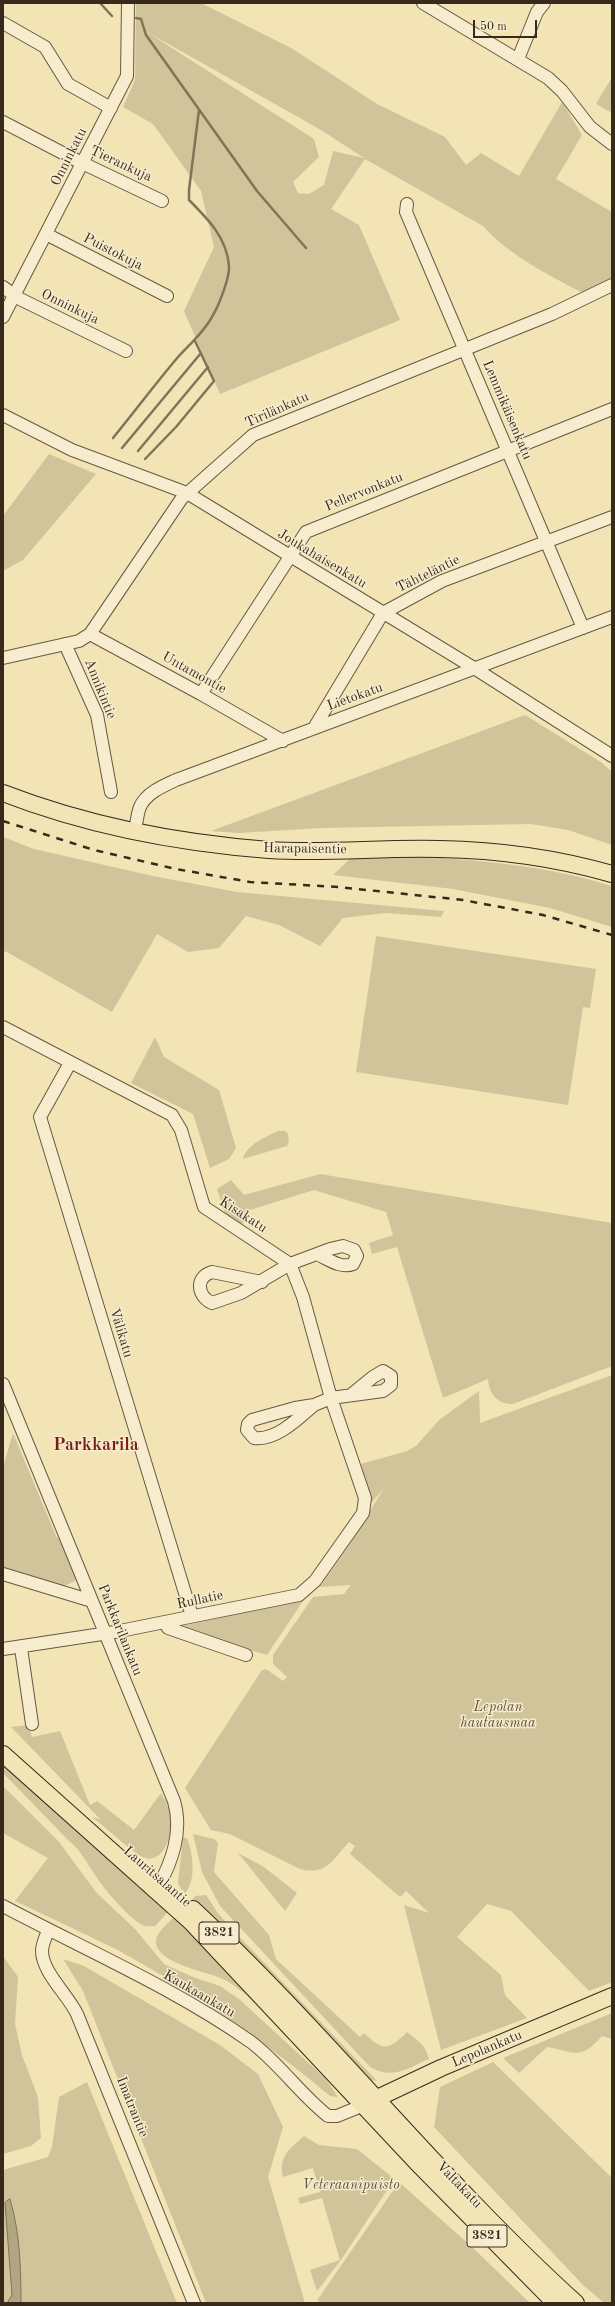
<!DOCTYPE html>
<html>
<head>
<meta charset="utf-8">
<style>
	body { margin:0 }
	#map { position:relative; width:615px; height:2306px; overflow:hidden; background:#f2e4b4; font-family:"Old Standard TT",serif }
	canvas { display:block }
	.frame { position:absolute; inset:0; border:4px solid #372a1d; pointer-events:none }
	.scale { position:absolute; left:473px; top:20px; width:64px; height:18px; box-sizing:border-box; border:2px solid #372a1d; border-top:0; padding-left:5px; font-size:12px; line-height:14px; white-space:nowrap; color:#372a1d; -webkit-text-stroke:3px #f7edce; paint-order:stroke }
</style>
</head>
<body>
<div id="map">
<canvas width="615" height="2306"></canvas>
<div class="frame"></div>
<div class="scale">50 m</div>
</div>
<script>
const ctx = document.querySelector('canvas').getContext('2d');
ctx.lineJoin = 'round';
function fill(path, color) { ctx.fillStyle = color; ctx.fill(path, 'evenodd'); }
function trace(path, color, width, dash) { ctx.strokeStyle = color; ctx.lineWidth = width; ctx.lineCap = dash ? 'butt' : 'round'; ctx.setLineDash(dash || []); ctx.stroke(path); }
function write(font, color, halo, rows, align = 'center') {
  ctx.font = font + ' "Old Standard TT",serif'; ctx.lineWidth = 3; ctx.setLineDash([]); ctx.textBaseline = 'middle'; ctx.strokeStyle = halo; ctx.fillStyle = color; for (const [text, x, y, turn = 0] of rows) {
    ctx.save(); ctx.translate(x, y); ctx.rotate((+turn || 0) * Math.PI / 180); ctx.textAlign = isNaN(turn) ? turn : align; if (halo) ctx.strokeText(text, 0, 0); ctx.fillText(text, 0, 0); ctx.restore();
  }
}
const green = new Path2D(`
	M 136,3 L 201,3 L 293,49 L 377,104 L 445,137 L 466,165 L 481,153 L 519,176 L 562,102 L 582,135 L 556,179 L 612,212 L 612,278 L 583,293 C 548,275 509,255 483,226 L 365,159 L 331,209 L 359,225 L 400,320 L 220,394 L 184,311 L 214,247 L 201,191 L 153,124 L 123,107 L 135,80 ZM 147,32 L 321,130 L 364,158 L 333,151 L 324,185 L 309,194 L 298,193 L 293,182 L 319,157 L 314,139 Z
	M 612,77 L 612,113 L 596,104 Z
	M 49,454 L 96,474 L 23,560 L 3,571 L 3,516 Z
	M 525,715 L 601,762 L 612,772 L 612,845 L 568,830 L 531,824 L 321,828 L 239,833 L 211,831 Z
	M 3,837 L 34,849 L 153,876 L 237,892 L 444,911 L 441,917 L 385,913 L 343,918 L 320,946 L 279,925 L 246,916 L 219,948 L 188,952 L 157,934 L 112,1012 L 5,951 L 3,955 Z
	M 356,853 C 442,858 529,860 612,886 L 612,927 L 550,908 L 453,889 L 333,875 Z
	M 376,936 L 596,969 L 590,1008 L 583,1007 L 568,1105 L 356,1072 Z
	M 155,1037 L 164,1057 L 219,1090 L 236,1148 L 229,1159 L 210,1168 L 193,1114 L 131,1083 Z
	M 278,1131 L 285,1131 L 288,1134 L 289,1142 L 287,1146 L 243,1159 C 247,1144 266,1137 278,1131 Z
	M 320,1174 L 612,1223 L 612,1366 L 513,1404 C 497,1404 489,1394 488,1379 L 443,1398 L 397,1247 L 372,1254 L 369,1243 L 393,1235 L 386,1212 L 314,1190 L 250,1210 L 242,1225 L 226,1216 L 217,1189 L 231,1180 L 244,1195 Z
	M 612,1375 L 612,1982 L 589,1991 L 511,1911 L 487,1904 L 457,1937 L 501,1975 L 505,1995 L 527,2018 L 441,2050 L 404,1905 L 429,1913 L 406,1891 L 400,1897 L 350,1854 L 355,1846 L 349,1842 C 333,1859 327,1876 300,1869 L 230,1834 L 211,1830 L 185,1788 L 262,1670 L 266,1669 L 283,1681 L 287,1677 L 273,1664 L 273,1655 L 313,1597 L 344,1594 L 351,1585 L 320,1587 L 348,1547 L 384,1488 L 372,1502 L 361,1464 L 407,1451 L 416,1446 L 439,1420 L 479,1391 L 480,1423 Z
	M 13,1433 L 56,1536 L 62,1542 L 77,1580 L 64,1586 L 3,1567 L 3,1467 Z
	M 305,1598 L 267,1655 L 174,1628 L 294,1601 Z
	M 29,1725 L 32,1737 L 60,1731 L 90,1805 L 97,1801 L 134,1830 L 161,1793 C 164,1799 169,1805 171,1812 C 175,1826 166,1864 145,1858 C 136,1856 102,1824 92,1817 L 100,1819 L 11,1727 Z
	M 3,1761 L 170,1910 L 155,1926 C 152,1926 148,1927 145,1926 C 133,1923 104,1889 97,1878 C 88,1865 81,1850 69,1841 L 3,1773 Z
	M 3,1786 L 59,1842 L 96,1892 L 136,1930 L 164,1964 L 193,1977 L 220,1986 L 239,1999 L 325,2078 L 338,2097 L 330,2096 C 277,2051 226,2016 166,1981 L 172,1981 L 116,1949 L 15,1901 L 48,1858 L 3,1833 Z
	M 193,1834 L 214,1839 L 218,1843 L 214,1872 L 269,1935 L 276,1959 L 360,2037 L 364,2033 C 383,2051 388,2051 407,2032 C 417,2041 425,2043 429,2059 C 408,2068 393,2080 370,2067 L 220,1906 L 202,1872 Z
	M 183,1838 L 187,1838 C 193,1854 197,1882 184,1894 L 178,1883 Z
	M 238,1853 L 264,1867 L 297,1893 L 285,1911 Z
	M 206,1895 L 217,1912 L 230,1927 L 377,2081 L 371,2080 L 359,2071 L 225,1931 L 191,1901 L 195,1896 Z
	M 176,1915 L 310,2056 C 286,2033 255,1998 227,1981 C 209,1971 162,1966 156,1944 C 154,1933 170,1922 176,1915 Z
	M 3,1956 L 18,1977 L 15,2024 L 22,2055 L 38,2097 L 41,2138 L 31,2146 L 3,2154 Z
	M 63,1959 L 84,1966 L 220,2045 L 258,2074 L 283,2127 L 268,2177 L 305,2303 L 206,2303 L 83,1991 Z
	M 612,2013 L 612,2039 L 602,2036 C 580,2060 578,2053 547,2047 L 519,2073 L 503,2058 Z
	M 493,2062 L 612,2178 L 612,2303 L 604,2303 L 583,2285 L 434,2127 L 440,2087 Z
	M 87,2082 L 177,2303 L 3,2303 L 3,2170 L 48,2157 L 52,2147 L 59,2097 Z
	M 304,2136 L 319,2145 L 357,2149 L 392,2177 L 391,2184 L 341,2260 L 317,2291 L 310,2270 L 340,2260 L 322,2198 L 300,2204 L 298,2198 L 320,2192 L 313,2168 L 283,2177 C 278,2156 290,2149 304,2136 Z
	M 399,2182 L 471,2246 L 530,2303 L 319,2303 L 318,2299 Z`);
const water = new Path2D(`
	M 10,2199 C 20,2232 21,2269 21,2303 L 7,2303 L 12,2295 L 5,2203 Z`);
const stream = new Path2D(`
	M 100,3 L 112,16
	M 136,18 L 141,19 L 146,35 L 257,191 L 306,248
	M 113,438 C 135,411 156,383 178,357 C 190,344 205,331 213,315 C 219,305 230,277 229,266 C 227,238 208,219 189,200 L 189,190 L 199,110
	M 122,448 L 201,353
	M 138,451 L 208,367
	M 145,459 L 176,427 L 214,381 L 195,341`);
const minor = new Path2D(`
	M 423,3 L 548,78 L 562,91 L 590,127 L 612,144
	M 3,23 L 45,47 L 68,84 L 111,108
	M 518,59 L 537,12 L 544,3
	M 3,122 L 76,160 L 162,201
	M 407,204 L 406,212 L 583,628
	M 46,234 L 167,296
	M 3,287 L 18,298 L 126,351
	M 3,317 L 127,76 L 128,3
	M 3,415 L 72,450 L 187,493 L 474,668 L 612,756
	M 90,634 L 201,694 L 283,741
	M 65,644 L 97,715 L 111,792
	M 3,658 L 79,641 L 90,634 L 182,498 L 253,435 L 552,314 L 612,285
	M 201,694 L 306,532 L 612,409
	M 314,728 L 383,613 L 442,581 L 612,517
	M 134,832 C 137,824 137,814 140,807 C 146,793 163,786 176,780 L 612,617
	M 3,1027 L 172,1115 L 181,1130 L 204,1207 L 290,1264 L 303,1297 L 331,1398 L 365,1498 L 363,1513 L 315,1581 L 299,1595 L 115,1632 L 3,1649
	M 70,1063 L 40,1117 L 192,1616
	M 262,1282 L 212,1272 C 195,1277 197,1296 212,1303 L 241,1293 L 290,1264 L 330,1249 L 343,1246 L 354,1250 L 357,1256 L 353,1264 C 341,1269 328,1259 317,1254
	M 3,1384 L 174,1801 C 183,1832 172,1862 157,1889
	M 314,1405 C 299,1418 276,1441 254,1438 L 247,1430 L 248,1424 L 252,1420 L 295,1408 L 314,1405 L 331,1398 L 383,1391 L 391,1385 L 391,1376 L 383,1371 L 373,1377 L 351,1395
	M 3,1574 L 92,1601
	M 165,1622 L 168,1628 L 246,1655
	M 21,1648 L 32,1724
	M 3,1906 C 86,1950 174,1988 251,2042 C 280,2064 300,2094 328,2116 L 337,2116 L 364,2105
	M 48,1930 C 46,1937 42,1944 42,1951 C 42,1972 68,1995 77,2014 L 194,2303`);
const major = new Path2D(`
	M 3,793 C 88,826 178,843 269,850 C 326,854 384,847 440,849 C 498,850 556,858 612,874
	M 3,1754 L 191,1922 L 421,2167 L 555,2303
	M 193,1909 C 327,2034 440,2180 576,2303
	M 369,2102 L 441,2068 L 612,1996`);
const rail = new Path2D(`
	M 3,821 L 94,850 L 176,869 L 250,882 L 338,887 L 463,900 L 543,915 L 612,935`);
const shields = [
	[219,1933,40],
	[487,2236,40]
];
const shieldNames = [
	["3821",219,1933],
	["3821",487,2236]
];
const streetNames = [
	["Onninkatu",69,157,-63],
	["Tierankuja",121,164,25],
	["Puistokuja",113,252,27],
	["Onninkuja",70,307,26],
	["Tirilänkatu",277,410,-24],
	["Lemmikäisenkatu",507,410,67],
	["Pellervonkatu",364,492,-22],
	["Joukahaisenkatu",322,559,31],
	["Tähteläntie",428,574,-26],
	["Untamontie",194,673,29],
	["Annikintie",100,689,68],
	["Lietokatu",355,697,-20],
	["Harapaisentie",305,849,1],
	["Kisakatu",243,1215,33],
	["Välikatu",121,1333,73],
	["Rullatie",200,1600,-12],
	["Parkkarilankatu",120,1630,68],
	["Lauritsalantie",157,1877,41],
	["Kaukaankatu",199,1994,30],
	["Lepolankatu",487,2049,-23],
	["Imatrantie",132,2107,68],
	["Valtakatu",459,2185,46]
];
const parkNames = [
	["Lepolan",498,1707],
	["hautausmaa",498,1723],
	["Veteraanipuisto",351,2185]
];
const districtNames = [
	["Parkkarila",96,1445]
];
fill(green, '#d2c49a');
fill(water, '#b2a581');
trace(water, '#817459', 1);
trace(stream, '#817459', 2.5);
trace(minor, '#665843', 14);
trace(major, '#372a1d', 18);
trace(minor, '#f7edce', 12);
trace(major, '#f2e4b4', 16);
trace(rail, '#372a1d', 2.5, [7, 7]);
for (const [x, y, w] of shields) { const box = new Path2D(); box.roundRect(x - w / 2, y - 11, w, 22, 3); ctx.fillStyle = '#f7edce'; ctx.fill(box); trace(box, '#372a1d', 1); }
write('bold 13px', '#372a1d', null, shieldNames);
write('14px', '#372a1d', '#f7edce', streetNames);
write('italic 14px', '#5e503c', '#f7edce', parkNames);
write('bold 18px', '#7a1f14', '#f7edce', districtNames);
</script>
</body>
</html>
